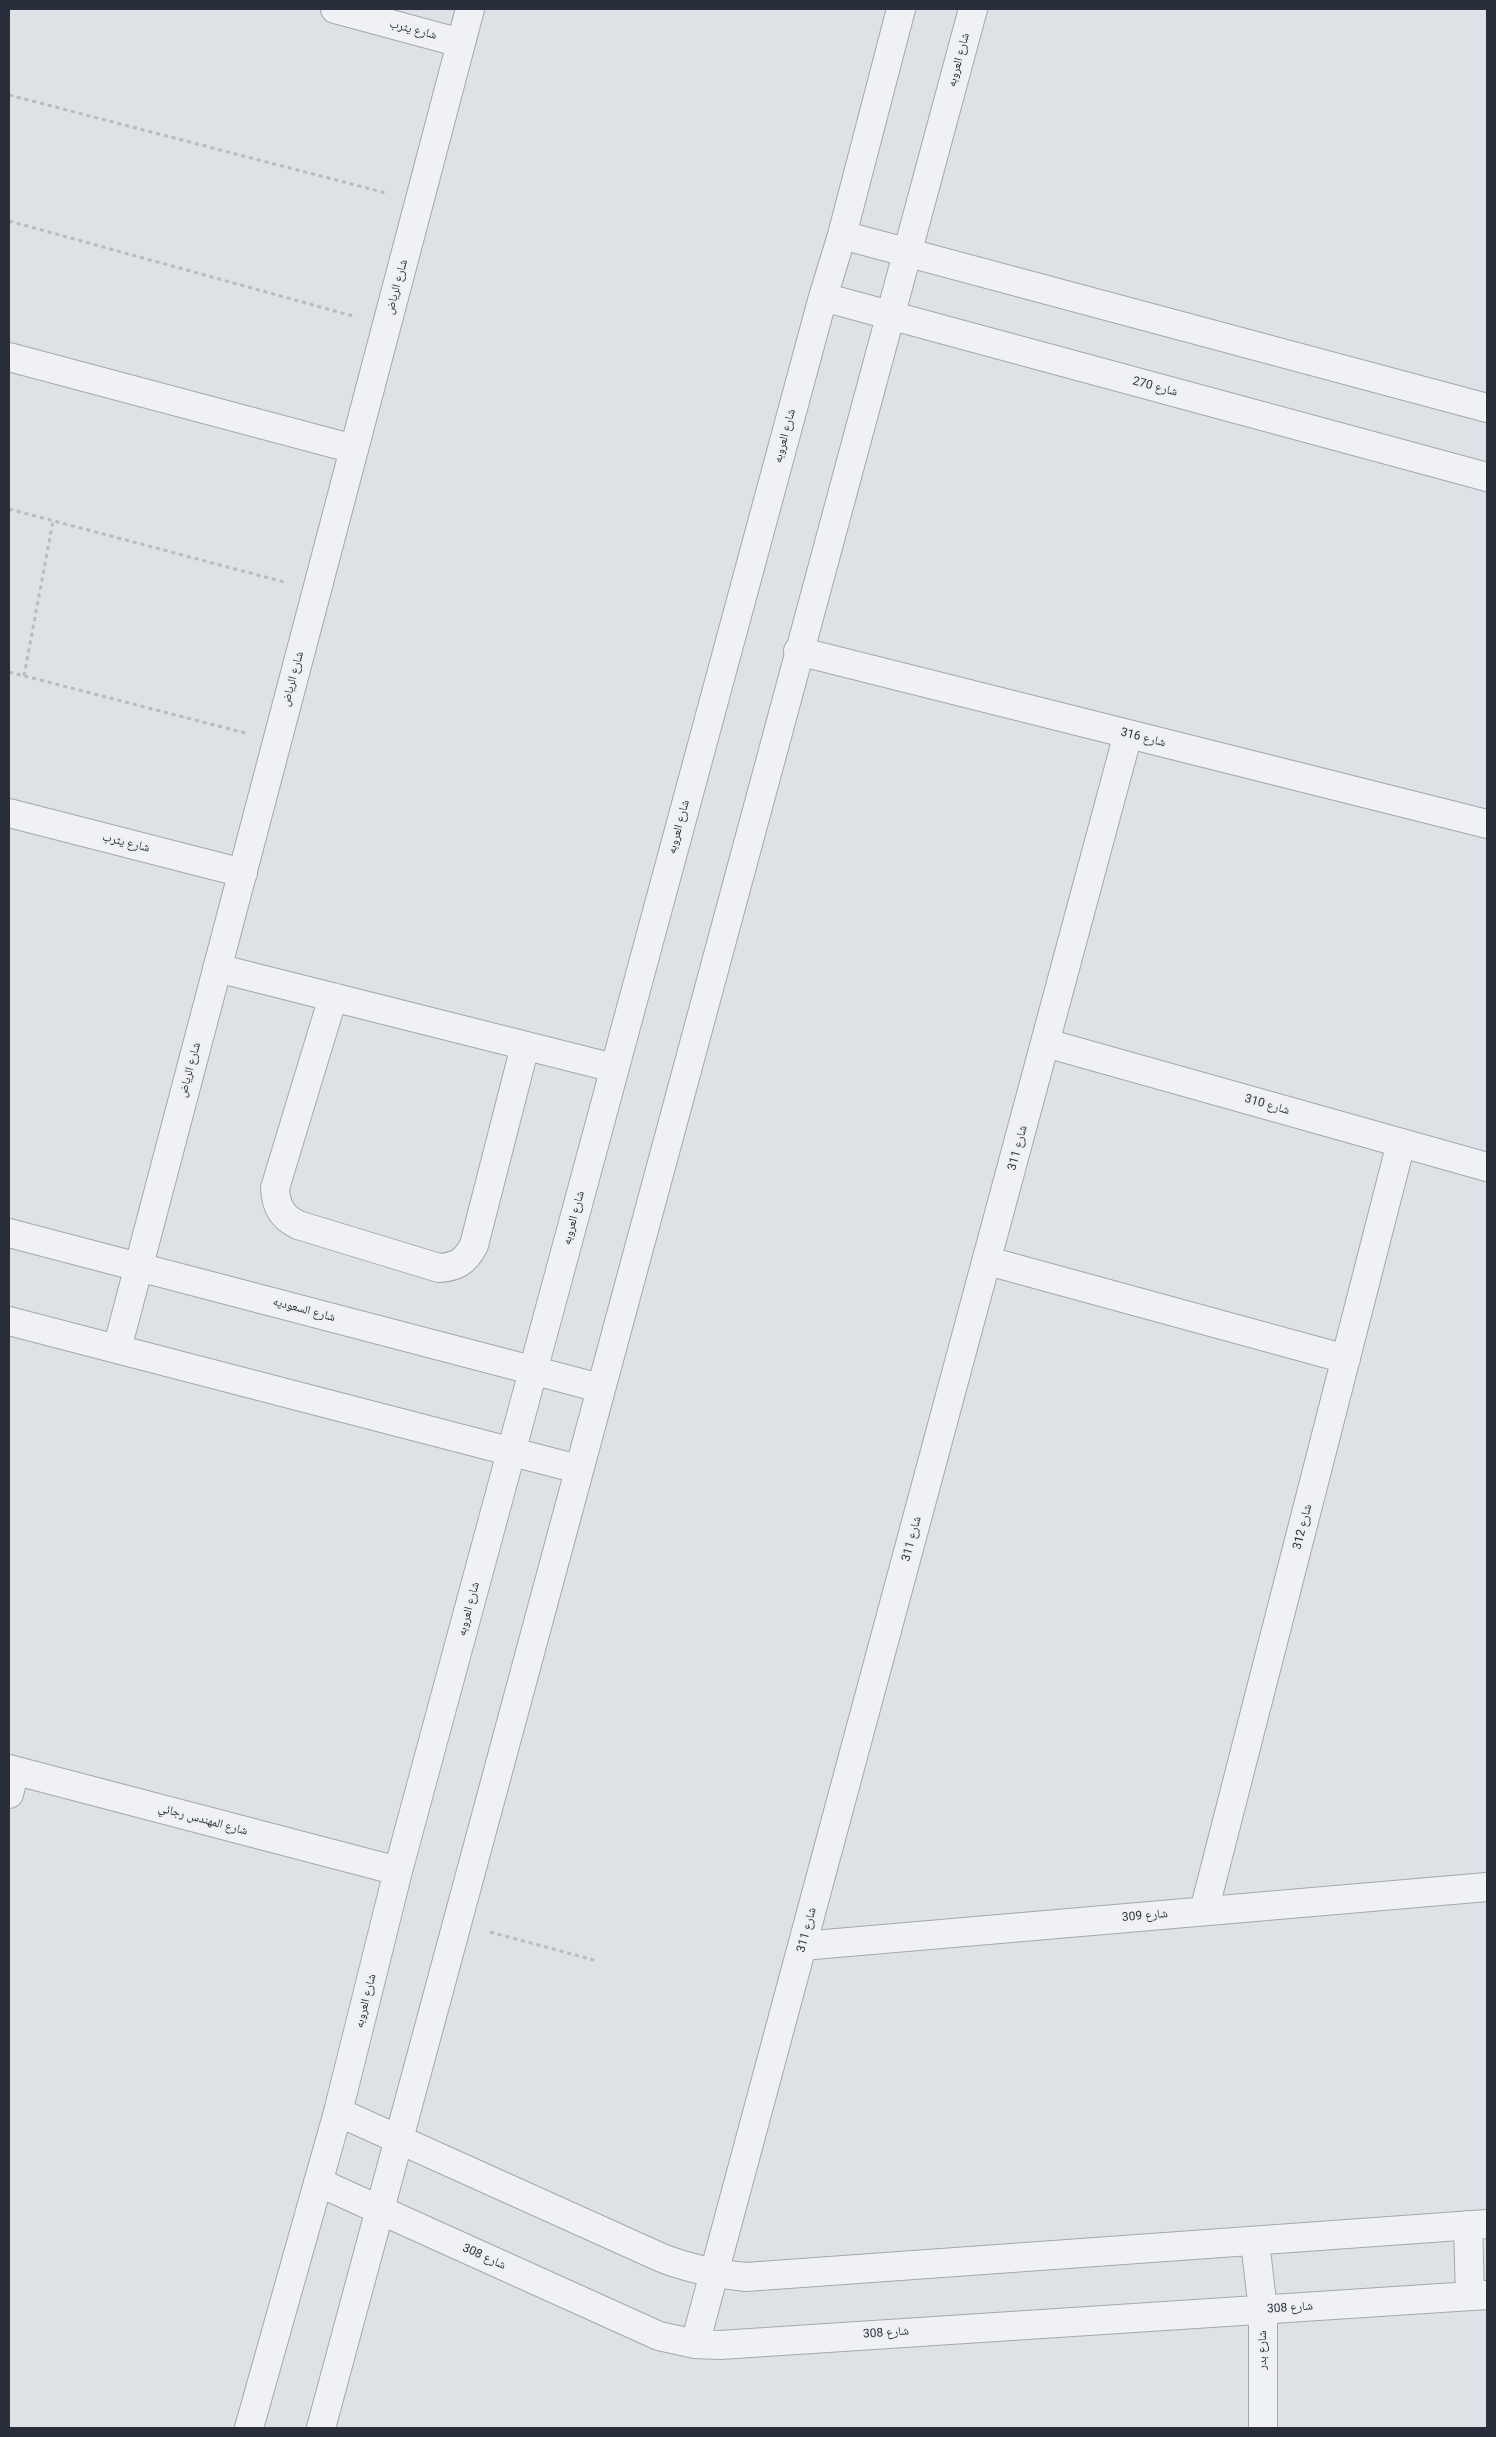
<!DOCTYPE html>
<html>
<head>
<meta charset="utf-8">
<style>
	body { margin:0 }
	#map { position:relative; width:1496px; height:2437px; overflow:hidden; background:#dee1e5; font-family:Roboto,sans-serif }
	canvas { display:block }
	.frame { position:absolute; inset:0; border:10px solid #292f3a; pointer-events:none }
</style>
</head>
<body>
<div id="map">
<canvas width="1496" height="2437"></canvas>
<div class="frame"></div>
</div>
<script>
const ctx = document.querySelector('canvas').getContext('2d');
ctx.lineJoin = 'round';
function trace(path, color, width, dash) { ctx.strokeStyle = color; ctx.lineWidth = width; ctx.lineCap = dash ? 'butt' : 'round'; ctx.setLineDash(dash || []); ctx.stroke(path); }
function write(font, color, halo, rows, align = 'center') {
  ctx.font = font + ' Roboto,"Noto Naskh Arabic",sans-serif'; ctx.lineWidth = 4; ctx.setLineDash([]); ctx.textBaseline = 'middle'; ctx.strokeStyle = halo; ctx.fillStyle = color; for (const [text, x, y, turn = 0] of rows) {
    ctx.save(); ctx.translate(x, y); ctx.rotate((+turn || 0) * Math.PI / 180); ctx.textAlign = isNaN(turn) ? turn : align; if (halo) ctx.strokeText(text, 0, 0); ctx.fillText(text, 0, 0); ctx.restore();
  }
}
const path = new Path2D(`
	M 9,95 L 386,193
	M 9,221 L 353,316
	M 9,509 L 284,582
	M 9,672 L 245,733
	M 24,676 L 53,521
	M 490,1932 L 594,1960`);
const minor = new Path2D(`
	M 335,9 L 461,43
	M 842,235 L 1487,408
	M 823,297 L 1487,477
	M 9,357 L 354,449
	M 798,651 L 1487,824
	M 9,813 L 243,873
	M 217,968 L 614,1068
	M 333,997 L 275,1188 C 276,1207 282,1217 298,1225 L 439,1268 C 457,1267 466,1261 474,1245 L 525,1046
	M 1046,1043 L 1487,1167
	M 9,1233 L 600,1388
	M 988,1261 L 1346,1359
	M 9,1321 L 578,1469
	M 117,1349 L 470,9
	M 9,1769 L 398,1871
	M 9,1794 L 15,1771
	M 1204,1911 L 1401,1143
	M 802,1946 L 1487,1887
	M 338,2112 L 662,2258 C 690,2269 716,2274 746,2277 L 1487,2224
	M 318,2182 L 659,2336 L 695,2344 L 720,2345 L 1487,2295
	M 1468,2225 L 1470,2296
	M 1255,2242 L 1263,2310 L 1263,2428
	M 695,2344 L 1128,734
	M 249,2428 L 338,2112 L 398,1871 L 823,297 L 842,235 L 901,9
	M 321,2428 L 973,9`);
const streetNames = [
	["شارع يثرب",413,30,15],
	["شارع العروبه",959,60,-75],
	["شارع الرياض",397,287,-75],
	["شارع 270",1155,387,15],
	["شارع العروبه",785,436,-75],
	["شارع الرياض",293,679,-75],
	["شارع 316",1143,738,14],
	["شارع العروبه",679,827,-75],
	["شارع يثرب",126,843,14],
	["شارع الرياض",190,1070,-75],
	["شارع 310",1267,1105,16],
	["شارع 311",1018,1148,-75],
	["شارع العروبه",574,1218,-75],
	["شارع السعوديه",304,1310,15],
	["شارع 312",1303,1527,-76],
	["شارع 311",912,1539,-75],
	["شارع العروبه",469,1609,-75],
	["شارع المهندس رجائي",203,1820,15],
	["شارع 309",1145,1916,-5],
	["شارع 311",807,1930,-75],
	["شارع العروبه",366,2001,-76],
	["شارع 308",484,2257,24],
	["شارع 308",1290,2308,-4],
	["شارع 308",886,2333,-4],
	["شارع بدر",1263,2350,-90]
];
trace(minor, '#a4a8ae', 30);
trace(path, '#b8bbc0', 3, [4, 4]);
trace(minor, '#f0f1f4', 28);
write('12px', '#292f3a', '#edeff3', streetNames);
</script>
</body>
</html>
